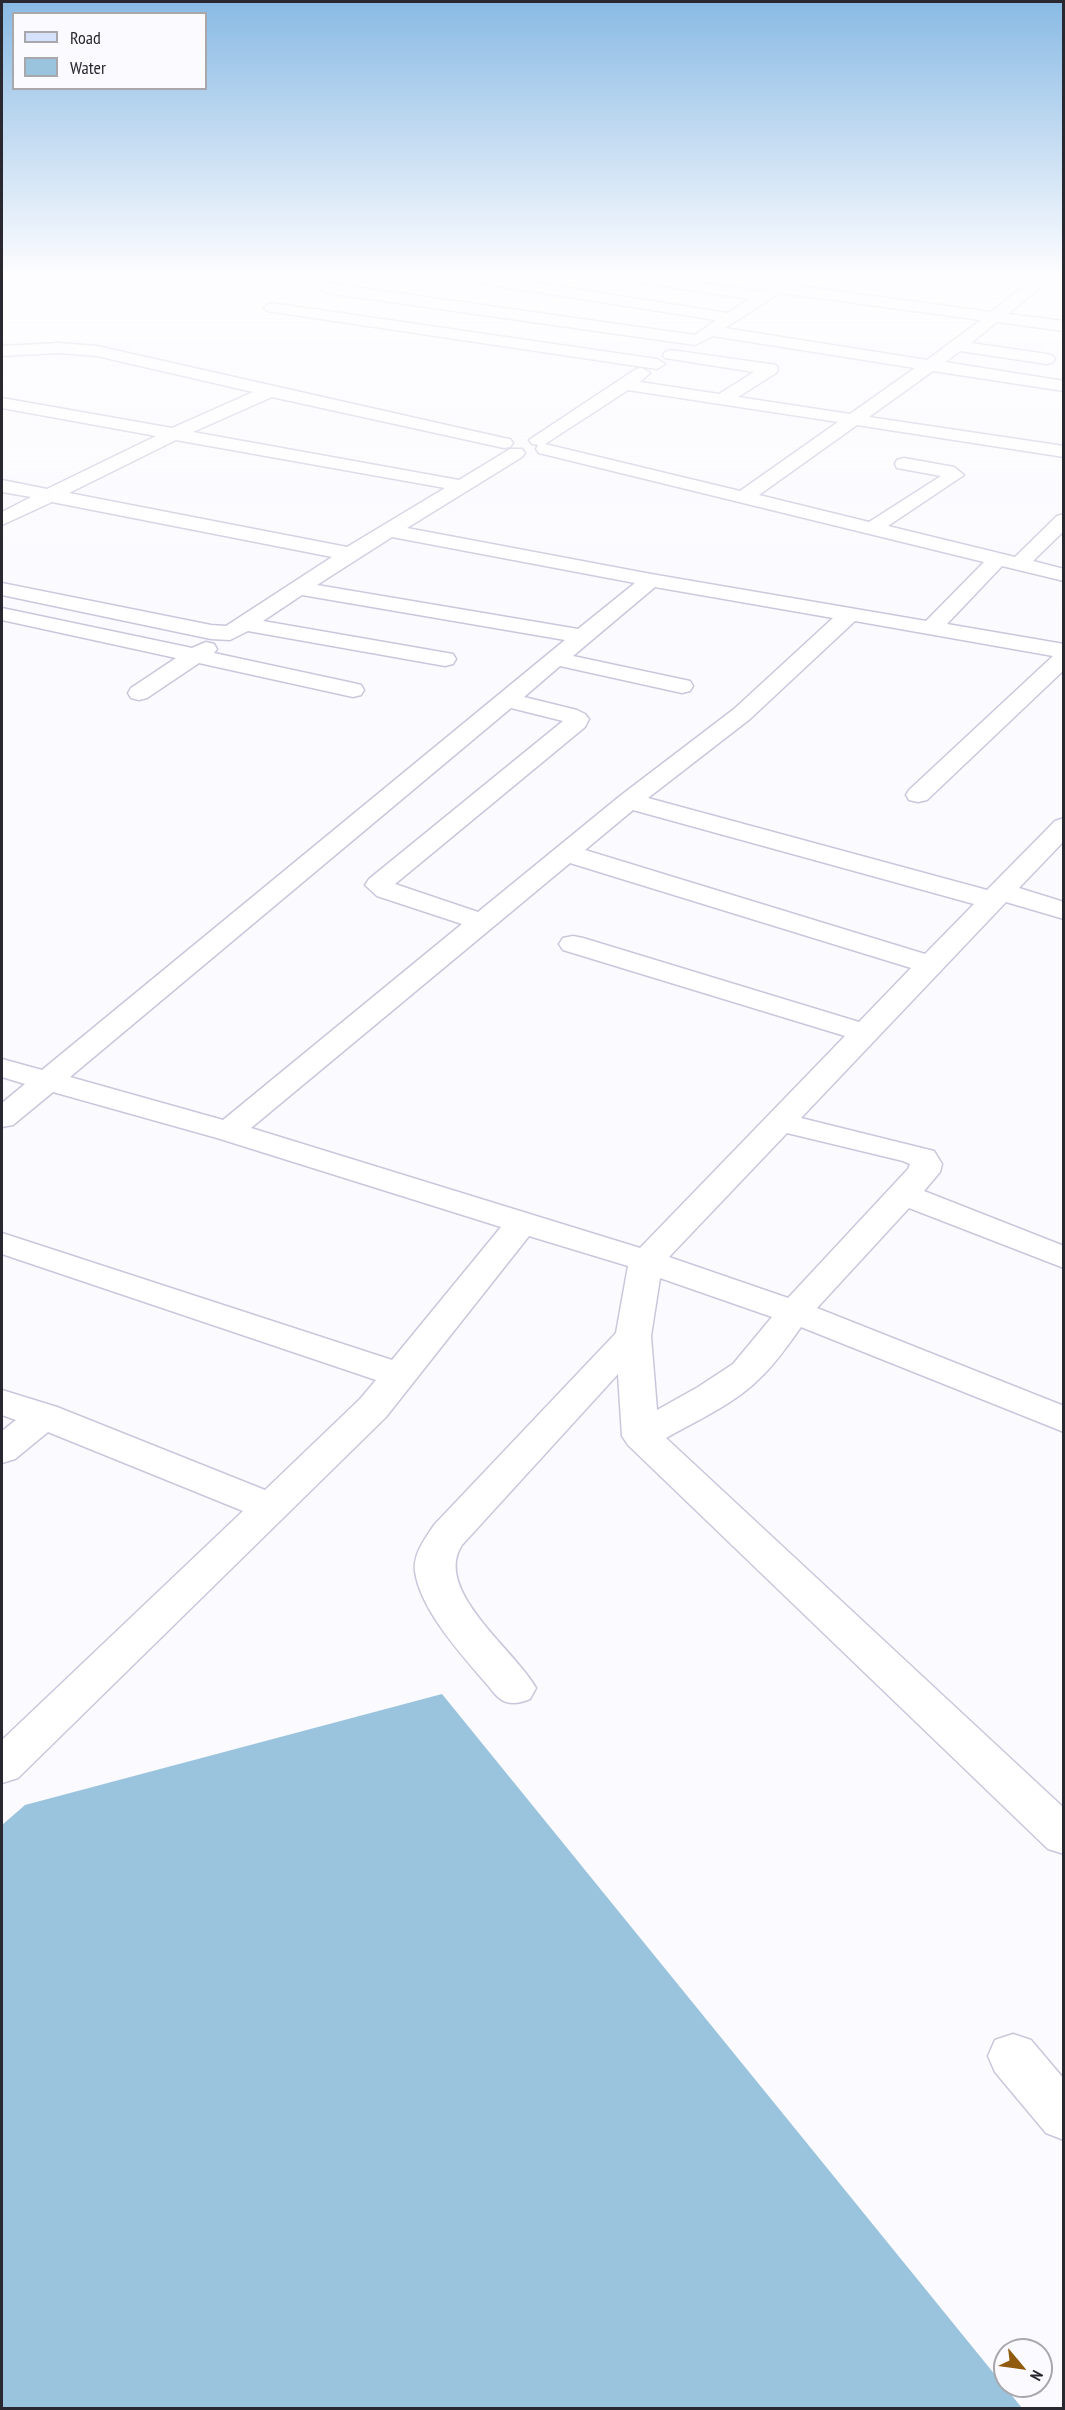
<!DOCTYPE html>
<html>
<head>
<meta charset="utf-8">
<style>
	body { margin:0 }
	#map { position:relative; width:1065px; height:2410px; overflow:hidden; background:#fbfbff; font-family:"PT Sans Narrow",sans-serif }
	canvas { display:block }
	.frame { position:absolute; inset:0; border:3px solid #292830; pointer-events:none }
	.legend { position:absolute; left:12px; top:12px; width:195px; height:78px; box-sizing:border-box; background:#fbfbff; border:2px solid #a7a7ac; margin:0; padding:8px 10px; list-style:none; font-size:18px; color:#292830 }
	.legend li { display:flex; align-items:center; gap:12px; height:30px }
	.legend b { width:30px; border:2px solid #a7a7ac }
	.north { position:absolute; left:993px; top:2338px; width:60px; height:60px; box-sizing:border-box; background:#fbfbff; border:2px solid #a7a7ac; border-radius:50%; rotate:119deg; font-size:16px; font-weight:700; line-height:24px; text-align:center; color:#292830 }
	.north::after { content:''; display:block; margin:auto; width:21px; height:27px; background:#905b0f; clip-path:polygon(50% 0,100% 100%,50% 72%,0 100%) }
</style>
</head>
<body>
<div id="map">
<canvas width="1065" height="2410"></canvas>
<div class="frame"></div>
<ul class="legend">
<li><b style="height:8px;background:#d6e2fb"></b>Road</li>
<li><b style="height:16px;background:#9ac3dd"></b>Water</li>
</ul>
<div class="north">N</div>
</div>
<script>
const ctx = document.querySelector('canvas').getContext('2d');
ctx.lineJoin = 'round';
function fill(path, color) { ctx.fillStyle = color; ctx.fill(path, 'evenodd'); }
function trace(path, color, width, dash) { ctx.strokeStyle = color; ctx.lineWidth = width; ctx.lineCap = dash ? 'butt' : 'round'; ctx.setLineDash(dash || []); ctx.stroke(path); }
const water = new Path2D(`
	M 442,1694 L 1022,2408 L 2,2408 L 2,1825 L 25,1805 Z`);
const minor = new Path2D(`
	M 427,272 L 465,272 L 728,313 L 749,299 L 599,276 L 592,272 L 631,272 L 761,292 L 791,272 L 809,272 L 791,285 L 991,312 L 1041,272 L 1058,272 L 1008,314 L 1064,321 L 1064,331 L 997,322 L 971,343 L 1047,354 L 1053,356 L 1055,359 L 1053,362 L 1047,364 L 960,351 L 945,362 L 1064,381 L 1064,391 L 933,371 L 869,417 L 1064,446 L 1064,457 L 857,425 L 759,495 L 869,522 L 941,476 L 897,468 L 895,464 L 897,460 L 904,458 L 954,467 L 964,475 L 888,526 L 1015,557 L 1057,516 L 1064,514 L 1064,531 L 1033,561 L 1064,569 L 1064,581 L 1002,566 L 947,624 L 1064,644 L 1064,670 L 927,800 L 918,802 L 909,800 L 906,795 L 909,790 L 1053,656 L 855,621 L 750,719 L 648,798 L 987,890 L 1055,821 L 1064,818 L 1064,841 L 1019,888 L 1064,902 L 1064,919 L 1006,902 L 801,1118 L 934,1151 L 942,1164 L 940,1172 L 924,1191 L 1064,1246 L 1064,1268 L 909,1208 L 817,1308 L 1064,1406 L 1064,1432 L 801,1327 C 788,1345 776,1363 760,1378 C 736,1403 696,1421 666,1438 L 1064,1808 L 1064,1854 L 1048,1849 L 628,1445 L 622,1436 L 618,1374 L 462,1545 C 432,1590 516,1651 536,1688 L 530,1699 C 520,1703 509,1706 499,1698 C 494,1694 489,1686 484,1681 C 460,1653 420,1609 415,1571 C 413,1554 425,1539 434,1525 L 616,1333 L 628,1266 L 529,1236 L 386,1417 L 18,1778 L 2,1783 L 2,1740 L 243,1511 L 48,1432 L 15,1459 L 2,1463 L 2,1431 L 16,1420 L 2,1415 L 2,1390 L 57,1407 L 265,1490 L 360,1399 L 376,1380 L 2,1254 L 2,1233 L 392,1360 L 501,1227 L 217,1138 L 53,1092 L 13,1125 L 2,1127 L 2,1103 L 25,1084 L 2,1077 L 2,1059 L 42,1070 L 565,640 L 302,595 L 263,621 L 453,654 L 456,659 L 453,664 L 445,666 L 248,631 L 230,640 L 211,639 L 2,595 L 2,583 L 211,625 L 226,626 L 332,557 L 52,502 L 2,525 L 2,512 L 31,497 L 2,492 L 2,480 L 47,489 L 156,436 L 2,408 L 2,398 L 172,428 L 253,392 L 97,356 L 58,353 L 2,356 L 2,346 L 58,343 L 97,346 L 504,438 L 510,439 L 513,443 L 510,447 L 504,448 L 272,397 L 193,432 L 459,480 L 510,449 L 522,449 L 525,453 L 522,457 L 407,528 L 651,574 L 926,621 L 984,562 L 539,453 L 536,449 L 538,445 L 532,444 L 529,440 L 636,369 L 642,368 L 650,373 L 640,382 L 719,394 L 754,372 L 665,358 L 663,355 L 665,352 L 671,350 L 776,365 L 778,369 L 776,373 L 738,397 L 850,414 L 915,368 L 713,336 L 695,345 L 327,293 L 319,288 L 327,283 L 695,335 L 716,320 L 434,276 ZM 780,293 L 981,320 L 927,360 L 725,328 ZM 628,390 L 838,422 L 740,491 L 545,444 ZM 176,440 L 445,488 L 347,547 L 69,493 ZM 392,537 L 635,583 L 578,629 L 317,585 ZM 655,587 L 833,618 L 734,709 L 620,796 L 478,912 L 395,884 L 585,727 L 589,719 L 585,714 L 577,710 L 524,697 L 560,666 L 682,693 L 690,691 L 693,686 L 690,681 L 573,656 ZM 511,708 L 563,721 L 369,879 L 365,885 L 377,896 L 462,924 L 223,1120 L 70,1077 ZM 633,810 L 974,904 L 925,954 L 585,850 ZM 570,863 L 911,968 L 859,1022 L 583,938 L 573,936 L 563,938 L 559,944 L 563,950 L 845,1036 L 640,1248 L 251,1128 ZM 787,1133 L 903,1161 L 910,1164 L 908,1169 L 788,1298 L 669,1257 ZM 660,1278 L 772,1317 L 733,1364 L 698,1387 L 657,1410 L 651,1336 Z
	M 272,303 L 657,359 L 665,364 L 657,369 L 267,311 L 264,308 L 267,305 Z
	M 2,608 L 192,648 L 206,642 L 214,644 L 217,649 L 214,653 L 353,683 L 361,685 L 364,690 L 361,695 L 353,697 L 199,663 L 147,698 L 139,700 L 131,698 L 128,693 L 131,688 L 176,658 L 2,620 Z
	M 1013,2034 L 1031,2040 L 1064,2079 L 1064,2140 L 1046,2133 L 995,2072 L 988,2056 L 995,2040 Z`);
const major = new Path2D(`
	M 1046,272 L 1064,272 L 1064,278 L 1048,275 Z`);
fill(water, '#9ac3dd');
trace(minor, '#cac7dc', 3);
trace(major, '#8795b2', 3);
fill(minor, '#fff');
fill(major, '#d6e2fb');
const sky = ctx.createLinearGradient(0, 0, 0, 610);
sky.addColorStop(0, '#89bae4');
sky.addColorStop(0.45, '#fdfdff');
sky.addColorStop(1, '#fdfdff00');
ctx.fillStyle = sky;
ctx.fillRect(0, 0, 1065, 610);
</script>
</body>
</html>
